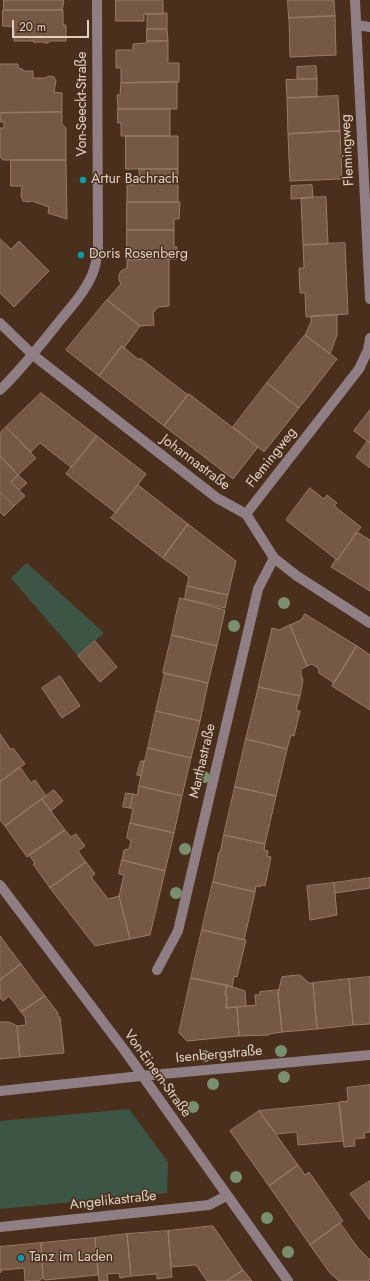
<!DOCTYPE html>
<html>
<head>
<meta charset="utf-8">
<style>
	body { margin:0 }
	#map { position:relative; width:370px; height:1281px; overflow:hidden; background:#492f1c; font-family:Jost,sans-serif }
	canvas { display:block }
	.scale { position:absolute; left:12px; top:20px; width:77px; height:18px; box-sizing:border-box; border:2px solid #e0d0c4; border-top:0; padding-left:5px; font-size:12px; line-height:14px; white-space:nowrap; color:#e0d0c4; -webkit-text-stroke:3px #492f1c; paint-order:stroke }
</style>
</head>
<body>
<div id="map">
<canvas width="370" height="1281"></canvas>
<div class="scale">20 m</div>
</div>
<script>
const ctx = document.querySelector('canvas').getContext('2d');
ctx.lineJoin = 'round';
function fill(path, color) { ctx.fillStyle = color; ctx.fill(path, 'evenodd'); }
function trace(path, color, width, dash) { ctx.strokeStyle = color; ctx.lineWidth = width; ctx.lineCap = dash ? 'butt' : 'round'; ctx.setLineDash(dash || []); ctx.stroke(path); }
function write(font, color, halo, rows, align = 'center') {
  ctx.font = font + ' Jost,sans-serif'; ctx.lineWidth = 3; ctx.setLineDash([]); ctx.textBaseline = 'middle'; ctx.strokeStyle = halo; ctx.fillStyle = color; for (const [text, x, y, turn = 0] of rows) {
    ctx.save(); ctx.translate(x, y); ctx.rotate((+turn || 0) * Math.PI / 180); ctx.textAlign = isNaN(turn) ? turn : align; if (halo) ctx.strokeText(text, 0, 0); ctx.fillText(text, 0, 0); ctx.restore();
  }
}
const green = new Path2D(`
	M 27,563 L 104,633 L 78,656 L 11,578 Z
	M 129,1109 L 168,1162 L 167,1193 L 0,1209 L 0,1121 Z`);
const building = new Path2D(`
	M 4,0 L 63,0 L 64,1 L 62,10 L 4,10 Z
	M 116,0 L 163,0 L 163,14 L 144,14 L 144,21 L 116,21 Z
	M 288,0 L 334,0 L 335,16 L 289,18 Z
	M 3,10 L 63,10 L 63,25 L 66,25 L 66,41 L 49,41 L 48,43 L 45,43 L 45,42 L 37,42 L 34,43 L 34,41 L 14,41 L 14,27 L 3,26 Z
	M 163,13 L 167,13 L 167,29 L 147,29 L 147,14 L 163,14 Z
	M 335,16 L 336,55 L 290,57 L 289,18 Z
	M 147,29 L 167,29 L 168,41 L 147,41 Z
	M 147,41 L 168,41 L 168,63 L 179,63 L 179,82 L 121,83 L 121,68 L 116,68 L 116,50 L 133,50 L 133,44 L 147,43 Z
	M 0,64 L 18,64 L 18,68 L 22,69 L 24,71 L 33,71 L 33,78 L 45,78 L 49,76 L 54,77 L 56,81 L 54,92 L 62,93 L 62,112 L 0,113 Z
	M 316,66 L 317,79 L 297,79 L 297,67 Z
	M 317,79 L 317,97 L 287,98 L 286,80 Z
	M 177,82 L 177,109 L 118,109 L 117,95 L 120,95 L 121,83 Z
	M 338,96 L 340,131 L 288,134 L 287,98 Z
	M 118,109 L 170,109 L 170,136 L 121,136 L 121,123 L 118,123 Z
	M 62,112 L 62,124 L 66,128 L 66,160 L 3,160 L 0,157 L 0,128 L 4,128 L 4,122 L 0,122 L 0,113 Z
	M 340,131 L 342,179 L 290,181 L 288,134 Z
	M 126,136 L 178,136 L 178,169 L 126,169 Z
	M 11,160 L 66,160 L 67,219 L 48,213 L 49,207 L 32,201 L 28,202 L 23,201 L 21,196 L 22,186 L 11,186 Z
	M 139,169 L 178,169 L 178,202 L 127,202 L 127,185 L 133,185 L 133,180 L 140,181 Z
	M 312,185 L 313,198 L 291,199 L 291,186 Z
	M 326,197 L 328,244 L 303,245 L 301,198 Z
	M 127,202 L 180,202 L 179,219 L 174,219 L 174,230 L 127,230 Z
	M 127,230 L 174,230 L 174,247 L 177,247 L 177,259 L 127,260 Z
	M 0,239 L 11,249 L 19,241 L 49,271 L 14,307 L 0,293 Z
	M 345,243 L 348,314 L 306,317 L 305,293 L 300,293 L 299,268 L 304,268 L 303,245 Z
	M 169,259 L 169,306 L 158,307 L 153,313 L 154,325 L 140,326 L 107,300 L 121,284 L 119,280 L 119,275 L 121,271 L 127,268 L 127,260 Z
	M 107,300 L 140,326 L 124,348 L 122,346 L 99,376 L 66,350 Z
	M 337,315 L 337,335 L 330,354 L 305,335 L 311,322 L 311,316 Z
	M 305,335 L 337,359 L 299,408 L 267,383 Z
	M 122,346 L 139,360 L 140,358 L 188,395 L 164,426 L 99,376 Z
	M 267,383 L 299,408 L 264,452 L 233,427 Z
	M 41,393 L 97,436 L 72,468 L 40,443 L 31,452 L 6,427 Z
	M 189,394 L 258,447 L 233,479 L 164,426 Z
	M 370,410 L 370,443 L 354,431 Z
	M 6,427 L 36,458 L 18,475 L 0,456 L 0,433 Z
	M 97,436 L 146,474 L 116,513 L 66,474 Z
	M 368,441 L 370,443 L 370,468 L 356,457 Z
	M 0,456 L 18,475 L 11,482 L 25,496 L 14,506 L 0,492 Z
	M 18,475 L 27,483 L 19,490 L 11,482 Z
	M 138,485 L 188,524 L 163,558 L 111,518 Z
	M 310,488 L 324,499 L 327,495 L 337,503 L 334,506 L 361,527 L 337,560 L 286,520 Z
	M 0,492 L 14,506 L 4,516 L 0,512 Z
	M 188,524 L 236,561 L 228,595 L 187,586 L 189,577 L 163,558 Z
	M 357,532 L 370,540 L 370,591 L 331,567 L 336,559 L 337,560 Z
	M 187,586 L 228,595 L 225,608 L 185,599 Z
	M 180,598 L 225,610 L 217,646 L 172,635 Z
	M 305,614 L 357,646 L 334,683 L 319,673 L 318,668 L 312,664 L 307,666 L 290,625 L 301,620 Z
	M 290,625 L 307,666 L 301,669 L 301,675 L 303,680 L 300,696 L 258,687 L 272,628 L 279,630 Z
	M 172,635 L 217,646 L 208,683 L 163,673 Z
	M 95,641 L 117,667 L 100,682 L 78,656 Z
	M 357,646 L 370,655 L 370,710 L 332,686 Z
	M 165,673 L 208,683 L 200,721 L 156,711 Z
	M 60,676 L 80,706 L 62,718 L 42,688 Z
	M 258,688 L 258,687 L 300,696 L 296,710 L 300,711 L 294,736 L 291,735 L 287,749 L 246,739 Z
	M 156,711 L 200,721 L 191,758 L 148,748 Z
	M 0,734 L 11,750 L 13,748 L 25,764 L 0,782 Z
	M 246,739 L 287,749 L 276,796 L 235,787 Z
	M 148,748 L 191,758 L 182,796 L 139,786 Z
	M 141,761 L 144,761 L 141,776 L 137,775 Z
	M 20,767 L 31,783 L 35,780 L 46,796 L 5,826 L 0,820 L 0,782 Z
	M 139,786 L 182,796 L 174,833 L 130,823 L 133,809 L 130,808 L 133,794 L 137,795 Z
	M 235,787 L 276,796 L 265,844 L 224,835 Z
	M 54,790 L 63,801 L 51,811 L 42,799 Z
	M 126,793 L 133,794 L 130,808 L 123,807 Z
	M 42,799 L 65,830 L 27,857 L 5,826 Z
	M 130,823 L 174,833 L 165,871 L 122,860 L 124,850 L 129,849 L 131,841 L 127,838 Z
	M 65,830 L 71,837 L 76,834 L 85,846 L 78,851 L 86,862 L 50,888 L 33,864 L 35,863 L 29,855 Z
	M 224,835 L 265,844 L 264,850 L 268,851 L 267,856 L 271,857 L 265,886 L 260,885 L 260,887 L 256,886 L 255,892 L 213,882 L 219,852 L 220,852 Z
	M 122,860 L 165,871 L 150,935 L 130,939 L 119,896 L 124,875 L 119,874 Z
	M 86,862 L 95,874 L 91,877 L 108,899 L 119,896 L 130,939 L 95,946 L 50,888 Z
	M 370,878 L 370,888 L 335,893 L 334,883 Z
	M 213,882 L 255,892 L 244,940 L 202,930 Z
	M 334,883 L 337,915 L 310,920 L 307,886 Z
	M 202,930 L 246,940 L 237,977 L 234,976 L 232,987 L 191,978 Z
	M 0,936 L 21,964 L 0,980 Z
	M 21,964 L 45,996 L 21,1012 L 9,996 L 3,1001 L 0,998 L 0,980 Z
	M 300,975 L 309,983 L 313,983 L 317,1029 L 282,1032 L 278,993 L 282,977 Z
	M 370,977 L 370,1024 L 353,1025 L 349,979 Z
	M 191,978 L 227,985 L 225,995 L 227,996 L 226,1008 L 237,1007 L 239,1036 L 187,1041 L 179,1033 Z
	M 349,979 L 353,1025 L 317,1029 L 313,983 Z
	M 227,985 L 245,991 L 246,1006 L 226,1008 L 227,996 L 225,995 Z
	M 279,990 L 278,993 L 282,1032 L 269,1034 L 269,1035 L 239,1036 L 237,1007 L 256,1005 L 255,995 L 260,995 L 260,992 Z
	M 45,996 L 58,1013 L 58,1017 L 60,1017 L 64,1053 L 20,1057 L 17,1026 L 26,1025 L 25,1017 L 21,1012 Z
	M 0,1022 L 9,1022 L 17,1026 L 20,1057 L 0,1059 Z
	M 370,1085 L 370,1132 L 364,1133 L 365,1138 L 354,1139 L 355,1146 L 344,1147 L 339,1102 L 348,1101 L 347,1088 Z
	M 339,1103 L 343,1141 L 298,1145 L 297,1132 L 276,1134 L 259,1111 Z
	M 259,1111 L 298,1165 L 269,1186 L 230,1131 Z
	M 298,1165 L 305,1175 L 309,1172 L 343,1221 L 310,1245 L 269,1186 Z
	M 370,1181 L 370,1220 L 350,1194 Z
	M 340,1223 L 358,1248 L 370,1260 L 370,1279 L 368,1281 L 339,1281 L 330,1273 L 310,1245 Z
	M 213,1226 L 243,1270 L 227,1281 L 207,1281 L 196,1265 L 171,1267 L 168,1231 Z
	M 168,1231 L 172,1277 L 157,1279 L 157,1274 L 131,1276 L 127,1234 Z
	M 127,1234 L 131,1276 L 120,1278 L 119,1273 L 107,1274 L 108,1281 L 99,1281 L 95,1238 Z
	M 95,1238 L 98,1275 L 45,1280 L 43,1278 L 41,1243 Z
	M 41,1243 L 43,1278 L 39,1281 L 25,1281 L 24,1268 L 2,1270 L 0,1273 L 0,1247 Z
	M 243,1270 L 252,1281 L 227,1281 Z`);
const minor = new Path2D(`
	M 355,0 L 370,299
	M 356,25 L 370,27
	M 0,323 L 33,355 L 217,498 L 246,514 L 274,558 L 297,576 L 370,623
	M 0,390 C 23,368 42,343 62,318 C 73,305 85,291 92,275 C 96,266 97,258 98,248 L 97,0
	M 246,514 L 359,369 L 368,350 L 370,338
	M 0,885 L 125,1051 L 288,1281
	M 157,970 L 178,931 L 258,589 L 274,558
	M 0,1091 L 141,1076 L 370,1055
	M 0,1227 L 209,1205 L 226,1196`);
const trees = [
	[284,603],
	[234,626],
	[204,777],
	[185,849],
	[176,893],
	[281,1051],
	[205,1056],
	[284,1077],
	[213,1084],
	[193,1107],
	[236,1177],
	[267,1218],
	[288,1252]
];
const markers = [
	[83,180,4,"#0f9aa8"],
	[81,255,4,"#0f9aa8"],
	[21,1258,4,"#0f9aa8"]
];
const streetNames = [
	["Von-Seeckt-Straße",83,104,-90],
	["Flemingweg",348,150,-93],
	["Flemingweg",272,458,-52],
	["Johannastraße",195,463,37],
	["Marthastraße",203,761,-77],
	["Isenbergstraße",219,1055,-5],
	["Von-Einem-Straße",157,1074,54],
	["Angelikastraße",113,1201,-6]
];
const poiNames = [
	["Artur Bachrach",91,180],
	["Doris Rosenberg",89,255],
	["Tanz im Laden",29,1258]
];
fill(green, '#3d5545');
fill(building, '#765945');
trace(building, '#997b66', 1);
trace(minor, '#8f7e84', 10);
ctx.fillStyle = '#7a8e70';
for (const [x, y] of trees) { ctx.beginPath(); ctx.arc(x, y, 6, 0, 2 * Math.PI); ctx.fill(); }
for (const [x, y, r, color] of markers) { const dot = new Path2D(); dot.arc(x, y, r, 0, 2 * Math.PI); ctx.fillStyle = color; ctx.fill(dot); trace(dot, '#492f1c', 1.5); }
write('14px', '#e0d0c4', '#492f1c', streetNames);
write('14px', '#e0d0c4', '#492f1c', poiNames, 'left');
</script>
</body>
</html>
